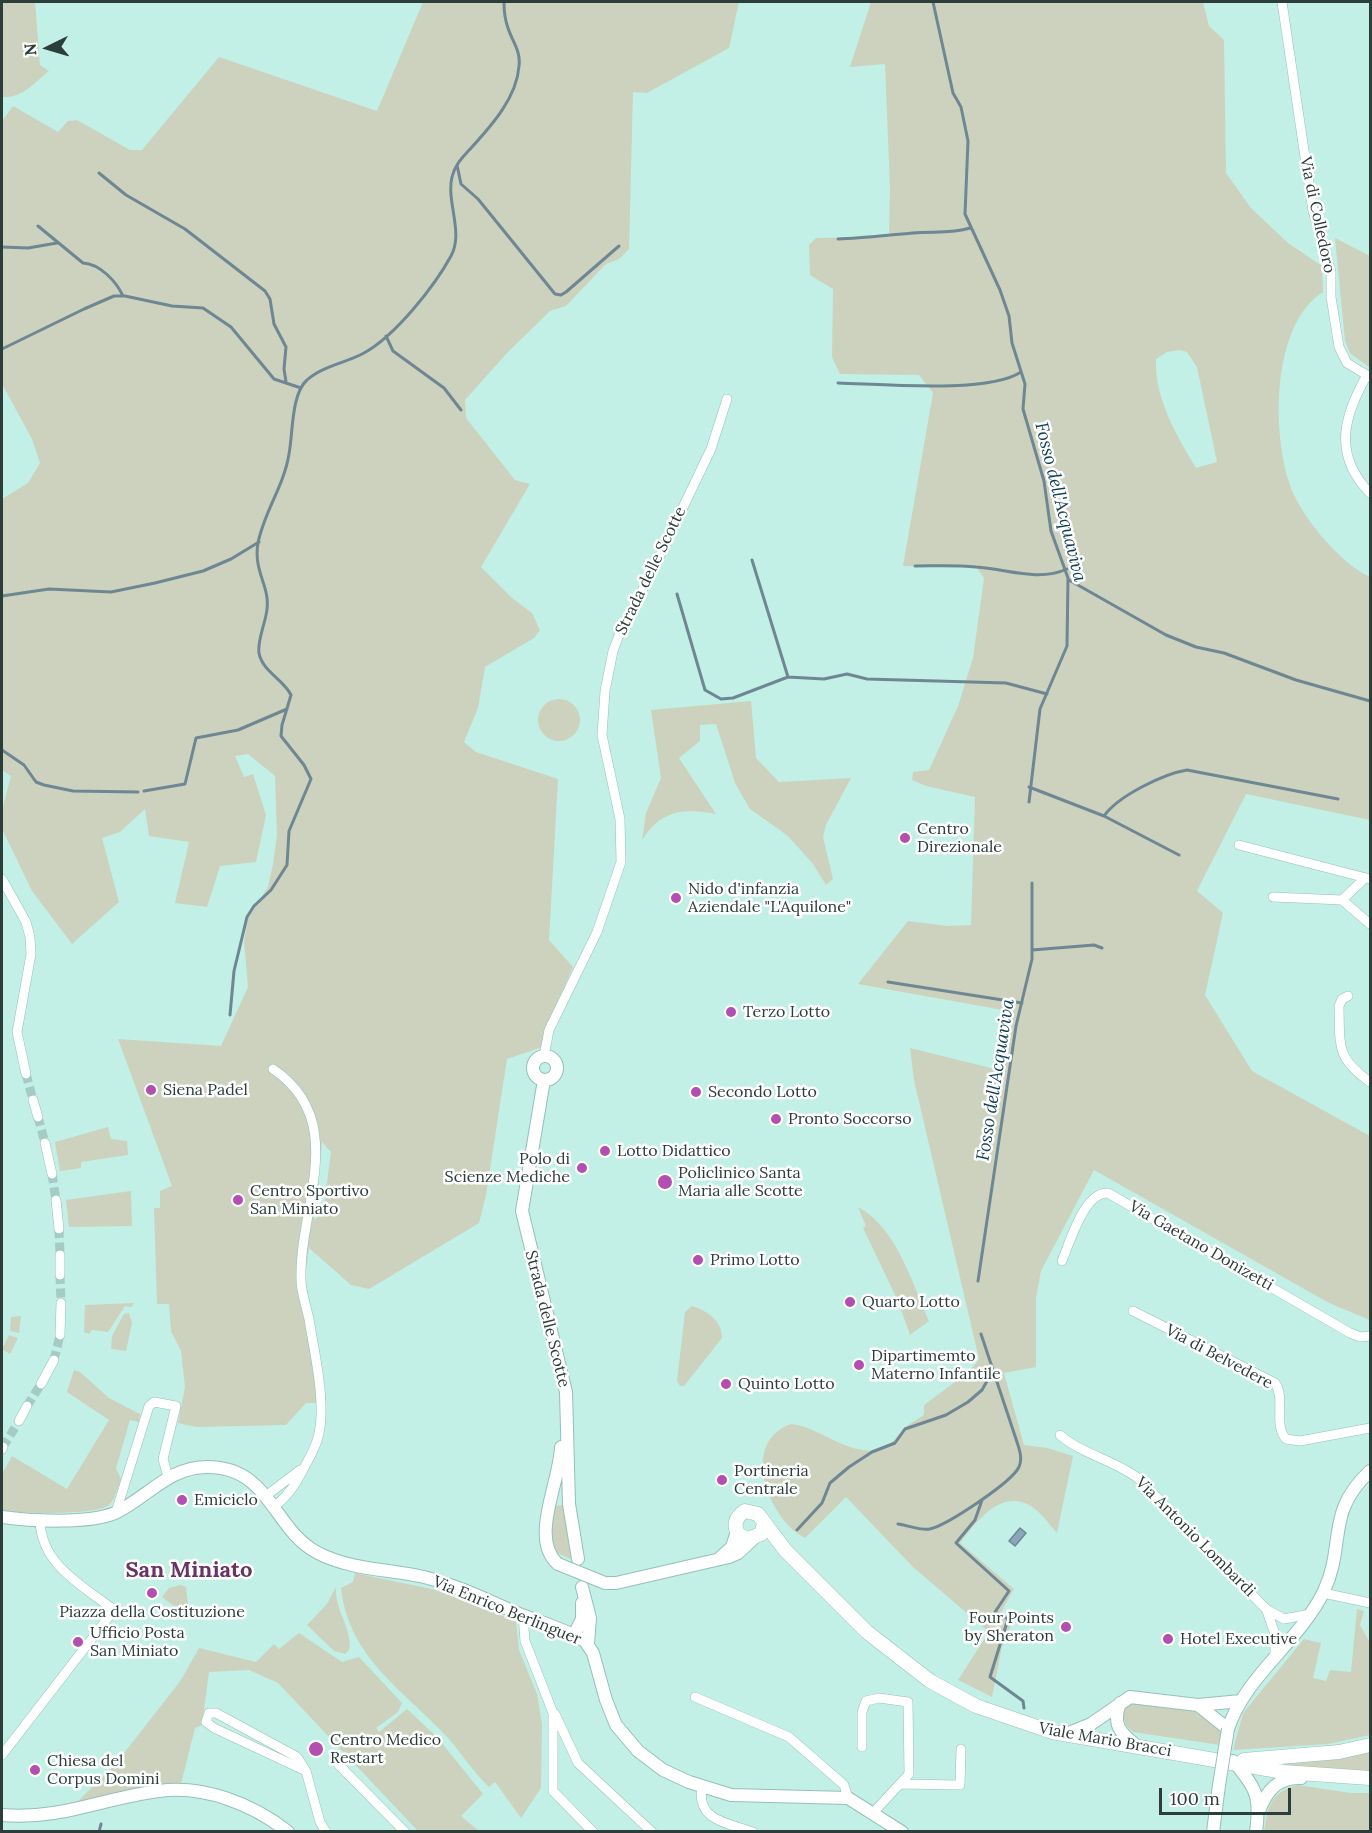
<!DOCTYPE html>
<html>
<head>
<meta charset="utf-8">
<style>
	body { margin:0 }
	#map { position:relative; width:1372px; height:1833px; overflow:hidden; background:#c2f0e6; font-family:Lora,serif }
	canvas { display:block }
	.frame { position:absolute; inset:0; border:3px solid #2c3e3a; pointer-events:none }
	.north { position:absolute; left:18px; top:18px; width:60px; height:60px; -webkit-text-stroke:4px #fff; paint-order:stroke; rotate:265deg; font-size:16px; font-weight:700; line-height:24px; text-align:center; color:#2c3e3a }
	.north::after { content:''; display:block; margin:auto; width:21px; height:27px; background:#2c3e3a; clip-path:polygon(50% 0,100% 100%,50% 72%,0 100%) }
	.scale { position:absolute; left:1159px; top:1788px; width:132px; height:27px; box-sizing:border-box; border:3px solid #2c3e3a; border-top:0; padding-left:8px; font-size:18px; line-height:21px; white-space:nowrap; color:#2c3e3a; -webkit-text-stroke:4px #fff; paint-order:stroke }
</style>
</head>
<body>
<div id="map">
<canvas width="1372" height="1833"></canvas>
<div class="frame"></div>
<div class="north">N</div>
<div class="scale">100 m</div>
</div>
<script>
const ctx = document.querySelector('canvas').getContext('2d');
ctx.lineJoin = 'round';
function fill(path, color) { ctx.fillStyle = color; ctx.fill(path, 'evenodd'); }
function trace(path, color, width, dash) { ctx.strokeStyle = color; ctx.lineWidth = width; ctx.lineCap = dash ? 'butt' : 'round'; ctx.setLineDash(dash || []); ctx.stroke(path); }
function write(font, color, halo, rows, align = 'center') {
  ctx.font = font + ' Lora,serif'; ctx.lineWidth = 5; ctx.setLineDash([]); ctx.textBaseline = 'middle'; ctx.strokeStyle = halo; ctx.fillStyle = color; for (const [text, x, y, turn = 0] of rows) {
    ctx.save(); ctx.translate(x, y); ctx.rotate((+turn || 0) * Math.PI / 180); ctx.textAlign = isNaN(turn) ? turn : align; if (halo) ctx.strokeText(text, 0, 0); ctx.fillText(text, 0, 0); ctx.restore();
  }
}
const green = new Path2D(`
	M 2,2 L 35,2 L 40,65 L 49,71 C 33,84 23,98 2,97 Z
	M 423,2 L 739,2 L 729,48 L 647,93 L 633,92 L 629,249 L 619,259 L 606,264 L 566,306 L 550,311 L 507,353 L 465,400 L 466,418 L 515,480 L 530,484 L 481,567 L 512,598 L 532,613 L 540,630 L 534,638 L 485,667 L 478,708 L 464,742 L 476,752 L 558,779 L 549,940 L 573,967 L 546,1028 L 542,1047 L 507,1059 L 486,1195 L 479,1223 L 369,1289 L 351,1285 L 309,1248 L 305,1277 L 326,1403 L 306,1403 L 286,1425 L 196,1427 L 178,1423 L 185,1387 L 181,1351 L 171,1331 L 169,1304 L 157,1304 L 154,1208 L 160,1208 L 160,1191 L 172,1186 L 118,1039 L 221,1046 L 248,987 L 244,941 L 248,918 L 268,887 L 273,864 L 277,835 L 275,776 L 248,754 L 235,756 L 244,777 L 253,774 L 266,815 L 256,862 L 220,866 L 207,907 L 175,903 L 189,842 L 149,836 L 145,809 L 120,832 L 102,838 L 119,902 L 72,944 L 32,891 L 2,829 L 2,810 L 11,776 L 2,770 L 2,499 L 28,483 L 40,463 L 32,439 L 2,384 L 2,121 L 13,106 L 58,132 L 68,121 L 77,120 L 130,150 L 142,150 L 219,57 L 377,111 ZM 322,1142 L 331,1152 L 323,1213 L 314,1220 Z
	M 871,2 L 1203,2 L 1209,26 L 1224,40 L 1226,173 L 1251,208 L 1288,243 L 1322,266 L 1323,292 C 1272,324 1272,430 1289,482 C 1298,514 1341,564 1370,577 L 1370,820 L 1246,794 L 1197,891 L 1223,913 L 1205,995 L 1252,1071 L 1370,1136 L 1370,1320 L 1329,1303 L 1094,1170 L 1041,1271 L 1036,1298 L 1036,1367 L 1004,1373 L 1024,1445 L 1047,1448 L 1073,1456 L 1057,1533 C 1050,1525 1043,1515 1035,1509 C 1003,1485 977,1521 960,1543 L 1014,1589 L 1001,1612 L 1013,1620 L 1002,1647 L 992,1697 L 958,1680 L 989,1632 L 913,1567 L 846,1497 L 805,1538 C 768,1519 739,1442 791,1424 C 823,1427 856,1464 888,1445 C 895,1441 898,1434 904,1428 C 910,1423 918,1419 924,1415 L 924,1405 L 970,1371 L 979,1359 L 914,1080 L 910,1048 L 1003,1071 L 1014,1012 L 858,984 L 908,921 L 948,926 L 971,925 L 975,797 L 926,786 L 912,780 L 913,772 L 929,770 L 958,706 L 973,658 L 984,578 L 976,567 L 903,566 L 933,393 L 919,375 L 840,374 L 832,357 L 833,289 L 810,275 L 809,245 L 816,238 L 889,237 L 890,188 L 885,64 L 850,67 ZM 1180,350 L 1187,352 L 1197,367 L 1217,462 L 1196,468 C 1177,436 1154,398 1156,359 L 1167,352 Z
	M 1335,238 L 1370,256 L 1370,368 L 1350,353 L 1345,341 Z
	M538 720a21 21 0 1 1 42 0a21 21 0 1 1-42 0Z
	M 751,701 L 756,758 L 779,782 L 851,778 L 826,825 L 823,837 L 833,879 L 826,885 L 813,864 L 788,836 L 750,809 L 735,783 L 716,724 L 700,725 L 700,741 L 679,758 L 716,814 C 682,808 662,810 642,840 L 646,813 L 661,778 L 651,710 Z
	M 108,1127 L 111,1139 L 127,1141 L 128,1155 L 81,1162 L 81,1168 L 60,1171 L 55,1142 Z
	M 131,1191 L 132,1226 L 69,1227 L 66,1200 Z
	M 858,1207 C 897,1228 912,1283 929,1321 L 910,1335 L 898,1301 L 863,1228 L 866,1226 Z
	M 134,1303 L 131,1307 L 125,1306 L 108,1332 L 92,1330 L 89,1334 L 84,1332 L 85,1305 Z
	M 692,1306 C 708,1311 722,1321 722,1338 L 684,1386 L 680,1386 L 677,1381 L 685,1312 Z
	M 129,1313 L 132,1323 L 126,1351 L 111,1349 L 112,1336 L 124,1314 Z
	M 21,1316 L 19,1333 L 10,1331 L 11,1317 Z
	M 9,1335 L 18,1338 L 10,1354 L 2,1349 Z
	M 74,1370 L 80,1372 L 109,1398 L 140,1414 L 139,1422 L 130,1420 L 116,1468 L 121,1479 C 118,1487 115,1499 109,1505 C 96,1516 20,1513 2,1511 L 2,1474 L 12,1456 L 67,1489 L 109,1420 L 67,1392 Z
	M 563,1505 L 571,1559 L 557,1553 L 549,1534 L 555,1506 Z
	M 355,1573 L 436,1590 L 516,1621 L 519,1650 L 537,1694 L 542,1724 L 541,1788 L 521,1818 L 495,1782 L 489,1787 C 473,1772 462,1754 448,1738 C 404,1690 349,1659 341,1588 L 353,1582 Z
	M 180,1585 L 186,1587 L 188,1605 L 182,1612 L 162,1597 L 169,1588 Z
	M 336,1587 C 334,1609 354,1632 349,1650 L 345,1654 L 334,1651 L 307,1625 L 327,1604 Z
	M 1357,1609 L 1364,1611 L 1360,1625 L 1370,1643 L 1370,1735 L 1328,1744 L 1233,1750 L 1243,1713 L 1304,1639 L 1321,1643 L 1313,1678 L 1326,1681 L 1330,1670 L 1351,1672 Z
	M 299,1633 L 342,1662 L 359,1657 L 402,1703 L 398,1712 L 376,1728 L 379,1732 L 407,1709 L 437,1737 L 483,1794 L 461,1816 L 479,1831 L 418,1831 L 278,1683 L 249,1670 L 209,1672 L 202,1725 L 195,1728 L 181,1784 L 74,1805 L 114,1766 L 181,1680 L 199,1648 L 256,1662 L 274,1644 L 279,1649 Z
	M 1130,1702 L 1200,1711 L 1223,1728 L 1220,1745 L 1133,1732 C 1124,1725 1123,1720 1123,1709 Z
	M 1370,1750 L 1370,1772 L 1315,1772 L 1269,1762 L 1306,1762 Z
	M 1297,1785 L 1351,1793 L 1370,1793 L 1370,1831 L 1264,1831 C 1269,1805 1269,1794 1297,1785 Z`);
const water = new Path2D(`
	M 1020,1528 L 1026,1533 L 1015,1546 L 1009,1541 Z`);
const stream = new Path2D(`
	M 933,2 L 953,93 L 961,107 L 968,141 L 965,214 L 1000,290 L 1009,316 L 1012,343 L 1025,384 L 1023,409 L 1044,481 L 1051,531 L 1068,578 L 1067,646 L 1040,709 L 1029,802
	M 457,165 L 461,184 L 478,199 L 555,294 L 561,295 L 566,292 L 619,246
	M 99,173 L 126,195 L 185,229 L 265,291 L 270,299 L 274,324 L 286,347 L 284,369 L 286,382
	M 38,226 L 83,263 C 100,264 116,281 123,296
	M 838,239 C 863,238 888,235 913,233 C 933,231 951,234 970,228
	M 2,247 L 28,248 L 57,243
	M 386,336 L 393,351 L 444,388 L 461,410
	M 2,349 L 84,309 L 114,296 L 125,296 L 172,306 L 203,308 L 231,327 L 274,379 L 301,388
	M 838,383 C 880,384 988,394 1021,372
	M 752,560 L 788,677
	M 915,566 C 936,566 956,565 976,567 C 1007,569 1038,582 1067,569
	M 1069,580 L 1166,635 L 1196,647 L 1224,653 L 1296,680 L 1370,701
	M 677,594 L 705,690 L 721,699 L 733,698 L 788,677 L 824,679 L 847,674 L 867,679 L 1006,683 L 1047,694
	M 2,596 L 49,589 L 111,592 L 155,583 L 203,571 L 231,559 L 259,542
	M 2,750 L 24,765 L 36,782 L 44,785 L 73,791 L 138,792
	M 1029,787 L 1104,816 L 1179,855
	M 144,791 L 185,784 L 196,738 L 238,730 L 287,709
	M 1104,816 C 1118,796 1163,774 1187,770 L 1338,799
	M 1032,950 L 1094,945 L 1102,948
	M 888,982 L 1022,1003
	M 230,1015 L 234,971 L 247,917 L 254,906 L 271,890 L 287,865 L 289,831 L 311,779 L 304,765 L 281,736 L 282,725 L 291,695 C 284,680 262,671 259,653 C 257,640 266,622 267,609 C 270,586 253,571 258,543 C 264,512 284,486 289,454 C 293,434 291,394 307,380 C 322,366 346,363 364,353 C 395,336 434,287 451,256 C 464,232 446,202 452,177 C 455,164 464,156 472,147 C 492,125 517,97 519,66 C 521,51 512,41 508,28 C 505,20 504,11 504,2
	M 978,1281 L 1016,1026 L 1032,959 L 1032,883
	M 982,1500 L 975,1520 L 956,1543 L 1009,1591 L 995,1612 L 1008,1619 L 990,1677 L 1023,1701 L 1024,1708
	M 898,1524 C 907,1525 921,1531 930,1529 C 947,1525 1011,1483 1019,1467 C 1023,1458 1019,1448 1016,1439 L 981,1334
	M 797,1530 L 822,1503 L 830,1483 L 849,1467 L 872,1452 L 895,1443 L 905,1429 L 946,1415 L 968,1402 L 982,1390 L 992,1372
	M 99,1832 L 101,1824`);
const minorTunnel = new Path2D(`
	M 26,1074 L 33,1100
	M 38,1117 L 45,1143
	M 52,1174 L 56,1200
	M 59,1229 L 60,1255
	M 60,1275 L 61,1303
	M 54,1360 L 60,1335
	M 27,1406 L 41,1384
	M 3,1447 L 19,1421`);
const minor = new Path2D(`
	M 1282,2 L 1313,211 L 1331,272 L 1331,297 L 1339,347 L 1347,363 L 1370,377
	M 1367,375 C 1343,417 1333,455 1370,493
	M 1239,845 L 1370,879
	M 2,879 L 26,922 L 30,937 L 31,954 L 17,1032 L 26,1074
	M 1273,897 L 1342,900 L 1370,924
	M 1342,900 L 1365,878
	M 1348,996 L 1342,999 L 1339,1006 C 1340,1046 1336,1058 1370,1082
	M 544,1056 L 549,1030 L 597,932 L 621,862 L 620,819 L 602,735 L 605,691 L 613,651 L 621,630 L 652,572 L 711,449 L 727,399
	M 273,1069 C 350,1121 299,1207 301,1279 C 301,1292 306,1306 309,1319 C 314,1351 326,1401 319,1433 C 317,1445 311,1455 305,1466 C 297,1482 289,1495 275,1506
	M 33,1100 L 38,1117
	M 45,1143 L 52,1174
	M 56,1200 L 59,1229
	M 60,1255 L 60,1275
	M 1062,1261 C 1070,1242 1084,1192 1108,1193 L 1350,1333 L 1360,1337 L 1370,1336
	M 1133,1311 L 1275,1383 C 1286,1398 1273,1425 1286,1439 L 1300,1441 L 1370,1428
	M 60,1335 L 61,1303
	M 41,1384 L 54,1360
	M 19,1421 L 27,1406
	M 1060,1435 C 1083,1455 1115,1460 1139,1479 L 1266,1609 L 1284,1619 L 1310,1614
	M 2,1449 L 3,1447
	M 267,1495 L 300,1470
	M 116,1512 L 149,1406 L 154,1402 L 176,1406 L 163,1459 L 168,1477
	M 1323,1593 L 1370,1603
	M 1267,1611 L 1275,1634 L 1275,1659
	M 523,1615 L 525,1641 L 553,1713 L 553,1791 L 593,1832
	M 695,1697 L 789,1737 L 844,1785 L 848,1798
	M 209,1713 L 216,1713 L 297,1757 L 306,1771 L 214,1728 L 206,1722 Z
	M 555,1714 L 578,1763 L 652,1832
	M 862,1747 L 862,1712 L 866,1701 L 879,1698 L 908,1702 L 909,1774 L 873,1813
	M 2,1755 L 114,1610 C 82,1585 41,1565 40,1520
	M 335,1761 L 405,1832
	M 306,1771 L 320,1822 L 326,1832
	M 901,1784 L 960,1785 L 961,1749
	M 702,1787 C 696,1821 728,1823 753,1832`);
const tertiary = new Path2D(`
	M533 1068a12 12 0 1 1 24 0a12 12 0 1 1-24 0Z
	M 544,1080 L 522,1211 L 566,1392 L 569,1504 L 578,1559
	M 2,1517 C 30,1521 89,1524 115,1513 C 147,1498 168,1467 207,1467 C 271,1467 272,1529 318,1553 C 351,1570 388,1569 424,1577 C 456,1585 487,1600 517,1613 C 540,1622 564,1629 585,1641 L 593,1653 L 606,1700 L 616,1725 L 638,1751 L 663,1770 L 689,1782 L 731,1795 L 848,1798 L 902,1832
	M 721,1557 L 732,1547 L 737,1531
	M 558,1564 C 529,1539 560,1482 561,1447
	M 605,1583 L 616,1583 L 729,1557 L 738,1553 L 753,1539
	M 582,1587 L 590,1618 L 588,1644
	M 574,1635 L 582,1619 L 582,1603
	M 1120,1703 C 1112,1725 1120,1733 1137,1746
	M 1198,1705 L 1228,1729 C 1245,1676 1300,1641 1324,1591 C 1346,1543 1325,1513 1370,1471
	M 1066,1734 L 1091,1724 L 1130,1697 L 1198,1705 L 1241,1701
	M 1233,1761 C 1256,1787 1261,1797 1256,1832
	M 1259,1811 C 1267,1790 1278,1777 1301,1778
	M 2,1815 C 61,1820 103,1798 159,1791 C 204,1785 253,1804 288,1832
	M 1213,1832 L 1219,1785`);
const secondary = new Path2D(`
	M 764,1524 L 761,1534 L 748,1539 L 739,1535 C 733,1526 735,1517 745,1511 L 758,1514 L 785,1550 L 867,1632 L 930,1681 L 976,1706 L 1052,1732 L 1284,1772 L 1370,1778
	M 1244,1760 L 1339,1752 L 1370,1745`);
const tertiaryBridge = new Path2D(`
	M 558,1564 L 605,1583
	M 1219,1785 L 1228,1729`);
const markers = [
	[905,838,6,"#b54eb3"],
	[676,898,6,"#b54eb3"],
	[731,1012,6,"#b54eb3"],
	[151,1090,6,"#b54eb3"],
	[696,1092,6,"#b54eb3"],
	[776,1119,6,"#b54eb3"],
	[605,1151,6,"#b54eb3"],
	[582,1168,6,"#b54eb3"],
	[665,1182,8,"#b54eb3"],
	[238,1200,6,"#b54eb3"],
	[698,1260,6,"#b54eb3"],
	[850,1302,6,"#b54eb3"],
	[859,1365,6,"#b54eb3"],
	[726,1384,6,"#b54eb3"],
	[722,1480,6,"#b54eb3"],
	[182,1500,6,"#b54eb3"],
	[152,1593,6,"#b54eb3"],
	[1066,1627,6,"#b54eb3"],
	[1168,1639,6,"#b54eb3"],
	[78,1642,6,"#b54eb3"],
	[316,1749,8,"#b54eb3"],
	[35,1770,6,"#b54eb3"]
];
const streetNames = [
	["Via di Colledoro",1317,215,78],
	["Strada delle Scotte",651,571,-64],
	["Via Gaetano Donizetti",1201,1246,30],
	["Strada delle Scotte",547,1319,76],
	["Via di Belvedere",1219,1357,28],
	["Via Antonio Lombardi",1195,1537,45],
	["Via Enrico Berlinguer",507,1611,22],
	["Viale Mario Bracci",1105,1740,10]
];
const poiNames = [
	["Centro",917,829],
	["Direzionale",917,847],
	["Nido d'infanzia",688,889],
	["Aziendale \"L'Aquilone\"",688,907],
	["Terzo Lotto",743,1012],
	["Siena Padel",163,1090],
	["Secondo Lotto",708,1092],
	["Pronto Soccorso",788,1119],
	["Lotto Didattico",617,1151],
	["Polo di",570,1159,"right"],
	["Scienze Mediche",570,1177,"right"],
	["Policlinico Santa",678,1173],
	["Maria alle Scotte",678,1191],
	["Centro Sportivo",250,1191],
	["San Miniato",250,1209],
	["Primo Lotto",710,1260],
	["Quarto Lotto",862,1302],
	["Dipartimemto",871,1356],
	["Materno Infantile",871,1374],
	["Quinto Lotto",738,1384],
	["Portineria",734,1471],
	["Centrale",734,1489],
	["Emiciclo",194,1500],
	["Piazza della Costituzione",152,1612,"center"],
	["Four Points",1054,1618,"right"],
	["by Sheraton",1054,1636,"right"],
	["Ufficio Posta",90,1633],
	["San Miniato",90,1651],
	["Hotel Executive",1180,1639],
	["Centro Medico",330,1740],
	["Restart",330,1758],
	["Chiesa del",47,1761],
	["Corpus Domini",47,1779]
];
const waterNames = [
	["Fosso dell'Acquaviva",1060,502,76],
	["Fosso dell'Acquaviva",996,1080,-81]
];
const districtNames = [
	["San Miniato",189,1571]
];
fill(green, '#ccd2be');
fill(water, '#8ba6b9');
trace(water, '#6e8793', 1.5);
trace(stream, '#6e8793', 3);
trace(minorTunnel, '#a4ccc4', 9, [9, 4.5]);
trace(minor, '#94c1b7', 10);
trace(tertiary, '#94c1b7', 14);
trace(secondary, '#94c1b7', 15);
trace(minor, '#fff', 9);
trace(tertiary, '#fff', 12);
trace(secondary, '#fff', 14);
trace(tertiaryBridge, '#94c1b7', 14, []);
trace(tertiaryBridge, '#fff', 12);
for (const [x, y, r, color] of markers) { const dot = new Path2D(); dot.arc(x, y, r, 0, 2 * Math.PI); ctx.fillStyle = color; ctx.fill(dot); trace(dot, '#fff', 2); }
write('16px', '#2c3e3a', '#fff', streetNames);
write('16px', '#2c3e3a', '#fff', poiNames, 'left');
write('italic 18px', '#0b3e5a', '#fff', waterNames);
write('bold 22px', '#673465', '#fff', districtNames);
</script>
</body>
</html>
